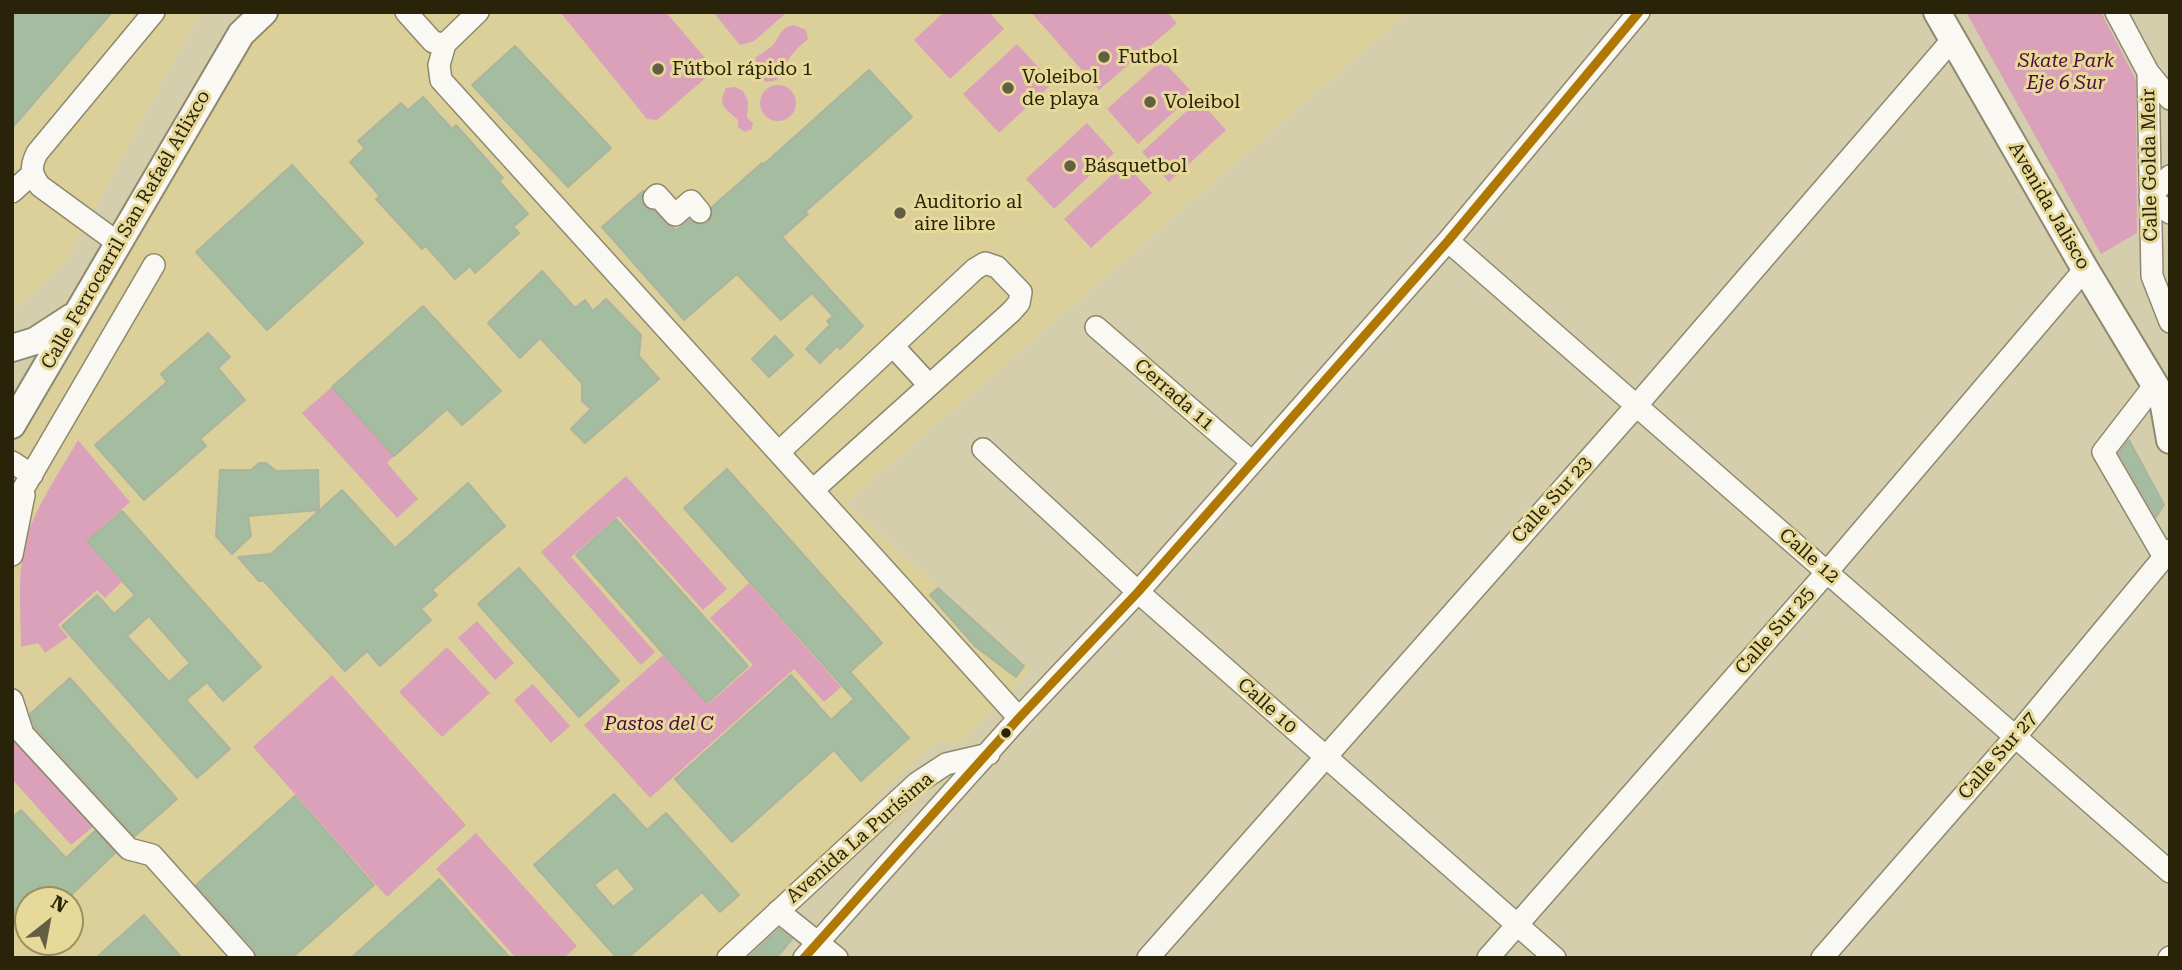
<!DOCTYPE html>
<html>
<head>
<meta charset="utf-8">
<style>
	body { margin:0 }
	#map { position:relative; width:2182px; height:970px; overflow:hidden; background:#d4ceac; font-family:"Roboto Serif",serif }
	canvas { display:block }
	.frame { position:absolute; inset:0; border:14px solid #282309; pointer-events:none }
	.north { position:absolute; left:14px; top:886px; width:70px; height:70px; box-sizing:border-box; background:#e6d99a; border:2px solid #9a9060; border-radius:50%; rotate:31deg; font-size:19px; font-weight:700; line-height:28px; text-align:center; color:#282309 }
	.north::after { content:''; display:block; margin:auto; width:24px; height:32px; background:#645f42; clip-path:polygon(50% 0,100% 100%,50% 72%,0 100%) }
</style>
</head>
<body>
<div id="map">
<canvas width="2182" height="970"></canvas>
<div class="frame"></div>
<div class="north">N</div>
</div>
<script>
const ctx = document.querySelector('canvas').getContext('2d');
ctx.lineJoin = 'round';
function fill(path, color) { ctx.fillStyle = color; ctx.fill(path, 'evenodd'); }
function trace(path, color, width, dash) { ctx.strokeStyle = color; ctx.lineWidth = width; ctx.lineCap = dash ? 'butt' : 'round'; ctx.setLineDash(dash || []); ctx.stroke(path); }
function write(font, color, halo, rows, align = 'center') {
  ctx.font = font + ' "Roboto Serif",serif'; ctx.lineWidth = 6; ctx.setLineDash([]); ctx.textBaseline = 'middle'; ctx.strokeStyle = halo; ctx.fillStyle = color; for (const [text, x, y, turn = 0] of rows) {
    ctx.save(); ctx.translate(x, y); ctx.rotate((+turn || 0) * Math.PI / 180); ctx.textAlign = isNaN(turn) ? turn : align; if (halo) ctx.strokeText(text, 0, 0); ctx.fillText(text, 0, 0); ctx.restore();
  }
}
const built = new Path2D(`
	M 12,12 L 200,12 L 66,262 L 12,311 Z
	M 272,12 L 1408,12 L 846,503 L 1031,670 L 962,742 L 938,741 L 875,798 L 875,814 L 773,902 L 716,958 L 12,958 L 12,452 L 95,317 L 153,207 ZM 28,900 L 70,900 L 70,942 L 28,942 Z`);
const green = new Path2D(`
	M 560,12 L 666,12 L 710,64 L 709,75 L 657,120 L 647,119 Z
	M 713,12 L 787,12 L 754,41 L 740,45 Z
	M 944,12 L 989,12 L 1004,29 L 950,79 L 914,40 Z
	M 1031,12 L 1167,12 L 1177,23 L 1099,90 Z
	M 1966,12 L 2101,12 L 2136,80 L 2137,233 L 2101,254 Z
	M 794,25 L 806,30 L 808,39 C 796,50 786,56 785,74 C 775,83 760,87 755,70 L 756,57 C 763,53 772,47 776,41 C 781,32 783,27 794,25 Z
	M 1017,44 L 1053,83 L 999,133 L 963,94 Z
	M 1162,60 L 1194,94 L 1138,144 L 1107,109 Z
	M760 103a18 18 0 1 1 36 0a18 18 0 1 1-36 0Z
	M 735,87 L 743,91 L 748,101 L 747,118 L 753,123 L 752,129 L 745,132 L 738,127 L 738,120 C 725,107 717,107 726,88 Z
	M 1199,100 L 1226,130 L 1169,182 L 1142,152 Z
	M 1087,123 L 1114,153 L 1054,209 L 1026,179 Z
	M 1125,163 L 1152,193 L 1091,248 L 1064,219 Z
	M 332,387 L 394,456 L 387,463 L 418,499 L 397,518 L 302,413 Z
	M 78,440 L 130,502 L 86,541 L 122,582 L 105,598 L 97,590 L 58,625 L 68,637 L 45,653 L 38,643 L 21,647 C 21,613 17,575 25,543 C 32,513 62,468 78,440 Z
	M 626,476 L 727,589 L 703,610 L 618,516 L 571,557 L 655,652 L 641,665 L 541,552 Z
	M 749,583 L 841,687 L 824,702 L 794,669 L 650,798 L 584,725 L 663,655 L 708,704 L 753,665 L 710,618 Z
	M 477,621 L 514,663 L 495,680 L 458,638 Z
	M 447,647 L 490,693 L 442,737 L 399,692 Z
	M 332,675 L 466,825 L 387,897 L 253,747 Z
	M 533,684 L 570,726 L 551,743 L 514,700 Z
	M 12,734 L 94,826 L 71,845 L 12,779 Z
	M 476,833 L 577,946 L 564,958 L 516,958 L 436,869 Z`);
const building = new Path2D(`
	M 12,12 L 112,12 L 12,128 Z
	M 515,46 L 611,148 L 568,187 L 472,85 Z
	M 869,70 L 912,117 L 805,212 L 808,214 L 782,237 L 863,326 L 840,349 L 837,346 L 820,363 L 806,349 L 830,325 L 827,321 L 833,316 L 812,293 L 781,320 L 737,274 L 684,320 L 602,227 L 643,191 L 641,201 L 644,207 L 654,211 L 670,227 L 677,230 L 689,220 L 696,224 L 708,223 L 712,216 L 712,207 L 762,163 L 763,165 Z
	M 423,97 L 452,129 L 456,125 L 503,178 L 499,181 L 528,214 L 513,227 L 519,233 L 475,273 L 470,266 L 455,279 L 426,246 L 422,249 L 376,199 L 380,196 L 350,162 L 365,148 L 358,141 L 401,103 L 408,110 Z
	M 292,165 L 363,243 L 267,330 L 196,252 Z
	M 542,271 L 575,308 L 585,300 L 593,311 L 606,299 L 641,335 L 639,356 L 659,379 L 585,443 L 571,429 L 591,409 L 582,401 L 582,383 L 540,338 L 520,358 L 488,323 Z
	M 423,306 L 501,391 L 462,425 L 447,409 L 394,456 L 332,387 Z
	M 208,333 L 230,357 L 218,368 L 245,400 L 200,439 L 206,446 L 144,500 L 95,445 L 167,382 L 161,374 Z
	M 775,336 L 793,355 L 769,377 L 752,359 Z
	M 2129,440 L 2164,505 L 2156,517 L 2119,453 Z
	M 259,463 L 266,463 L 276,471 L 318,470 L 319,510 L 248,516 L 251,536 L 232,554 L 216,536 L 220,470 L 251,470 Z
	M 727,469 L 882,643 L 850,672 L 909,738 L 861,781 L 834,750 L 732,842 L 675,779 L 791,675 L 831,720 L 854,699 L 684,508 Z
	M 468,483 L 505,526 L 432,590 L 437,595 L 421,609 L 431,620 L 380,666 L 367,651 L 345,671 L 264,581 L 259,581 L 238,557 L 271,554 L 342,490 L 395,548 Z
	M 122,511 L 261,667 L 223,701 L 207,682 L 186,700 L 230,749 L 197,778 L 62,626 L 97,595 L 114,614 L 135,595 L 87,541 ZM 149,616 L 190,663 L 169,682 L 127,636 Z
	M 616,519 L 748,666 L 707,703 L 576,555 Z
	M 519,568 L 619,681 L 579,717 L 478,604 Z
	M 938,588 L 1024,666 L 1016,677 L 976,647 L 930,595 Z
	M 70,678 L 177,799 L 135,836 L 35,727 L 30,714 Z
	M 614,794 L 647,830 L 666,813 L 739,895 L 720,912 L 702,892 L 628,958 L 617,958 L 534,865 ZM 617,867 L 635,889 L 613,907 L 594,885 Z
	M 295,796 L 374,885 L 292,958 L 257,958 L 254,949 L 196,885 Z
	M 21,810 L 66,858 L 95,831 L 115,853 L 66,900 L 28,900 L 28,931 L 12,915 L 12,818 Z
	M 439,879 L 510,958 L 351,958 L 426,891 Z
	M 144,915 L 182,958 L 96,958 Z
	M 779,929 L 792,939 L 776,958 L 748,958 Z`);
const minor = new Path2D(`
	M 406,12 L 433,42 L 445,44 L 478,12
	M 2116,12 L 2148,72 L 2152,276 L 2170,322
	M 445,44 L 439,65 L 441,80 L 1019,718
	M 2148,72 L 2170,99
	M 12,192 L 31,175
	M 2150,197 L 2170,176
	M 2150,197 L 2170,213
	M 654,198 L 657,195 L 675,215 L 691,201 L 700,212
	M 1448,241 L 2170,872
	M 118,243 L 40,186 C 31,174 30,167 37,153 L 154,12
	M 1096,327 L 1252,462
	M 893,346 L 929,385
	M 2154,386 L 2103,452 L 2164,557
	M 983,449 L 1138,592 L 1555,958
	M 779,452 L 975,269 L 985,263 L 997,267 L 1021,292 L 1019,303 L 1011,312 L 813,490
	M 12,462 L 32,475
	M 12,508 L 154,265
	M 12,555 L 24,495
	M 12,700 L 23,734
	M 12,722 L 129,849 L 152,855 L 244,958
	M 778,911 L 837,958
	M 728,958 L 917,783 L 946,764 L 989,754
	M 804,958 L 1019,718 L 1138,592 L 1448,241 L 1639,12
	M 1148,958 L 1637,405 L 1952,40
	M 1488,958 L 1827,572 L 2085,269
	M 1822,958 L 2015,737 L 2170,550
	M 2169,958 L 2170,957`);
const major = new Path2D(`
	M 1937,12 L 2085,269 L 2170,410
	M 12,348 L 35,341 L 72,317
	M 2163,400 L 2170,440
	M 12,425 L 241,34 L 264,12`);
const bus1 = new Path2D(`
	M 804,958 L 1019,718 L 1138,592 L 1448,241 L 1639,12`);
const markers = [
	[1104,57,7,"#645f42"],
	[658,69,7,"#645f42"],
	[1008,88,7,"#645f42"],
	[1150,102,7,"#645f42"],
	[1070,166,7,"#645f42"],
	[900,213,7,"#645f42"],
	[1006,733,6,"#282309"]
];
const poiNames = [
	["Futbol",1118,57],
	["Fútbol rápido 1",672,69],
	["Voleibol",1022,77],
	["de playa",1022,99],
	["Voleibol",1164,102],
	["Básquetbol",1084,166],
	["Auditorio al",914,202],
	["aire libre",914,224]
];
const parkNames = [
	["Skate Park",2066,61],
	["Eje 6 Sur",2066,83],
	["Pastos del C",659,724]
];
const streetNames = [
	["Calle Golda Meir",2150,165,-91],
	["Avenida Jalisco",2049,206,60],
	["Calle Ferrocarril San Rafaél Atlixco",126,230,-60],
	["Cerrada 11",1174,395,41],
	["Calle Sur 23",1552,500,-48],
	["Calle 12",1809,556,41],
	["Calle Sur 25",1775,631,-49],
	["Calle 10",1267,706,42],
	["Calle Sur 27",1998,756,-49],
	["Avenida La Purísima",860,838,-41]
];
fill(built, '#dbd09a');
fill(green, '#dca1ba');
fill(building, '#a4bca0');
trace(building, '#abb49e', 2);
trace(minor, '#8e896d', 24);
trace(major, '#8e896d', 30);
trace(minor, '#f9f8f3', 21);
trace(major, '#f9f8f3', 26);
trace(bus1, '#af7803', 9);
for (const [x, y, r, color] of markers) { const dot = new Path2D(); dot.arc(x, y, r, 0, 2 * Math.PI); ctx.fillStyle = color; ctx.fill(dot); trace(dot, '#e6d99a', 2.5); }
write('19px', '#282309', '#e6d99a', poiNames, 'left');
write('italic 19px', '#4c0c3f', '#e6d99a', parkNames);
write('19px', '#282309', '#e6d99a', streetNames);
</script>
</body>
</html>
